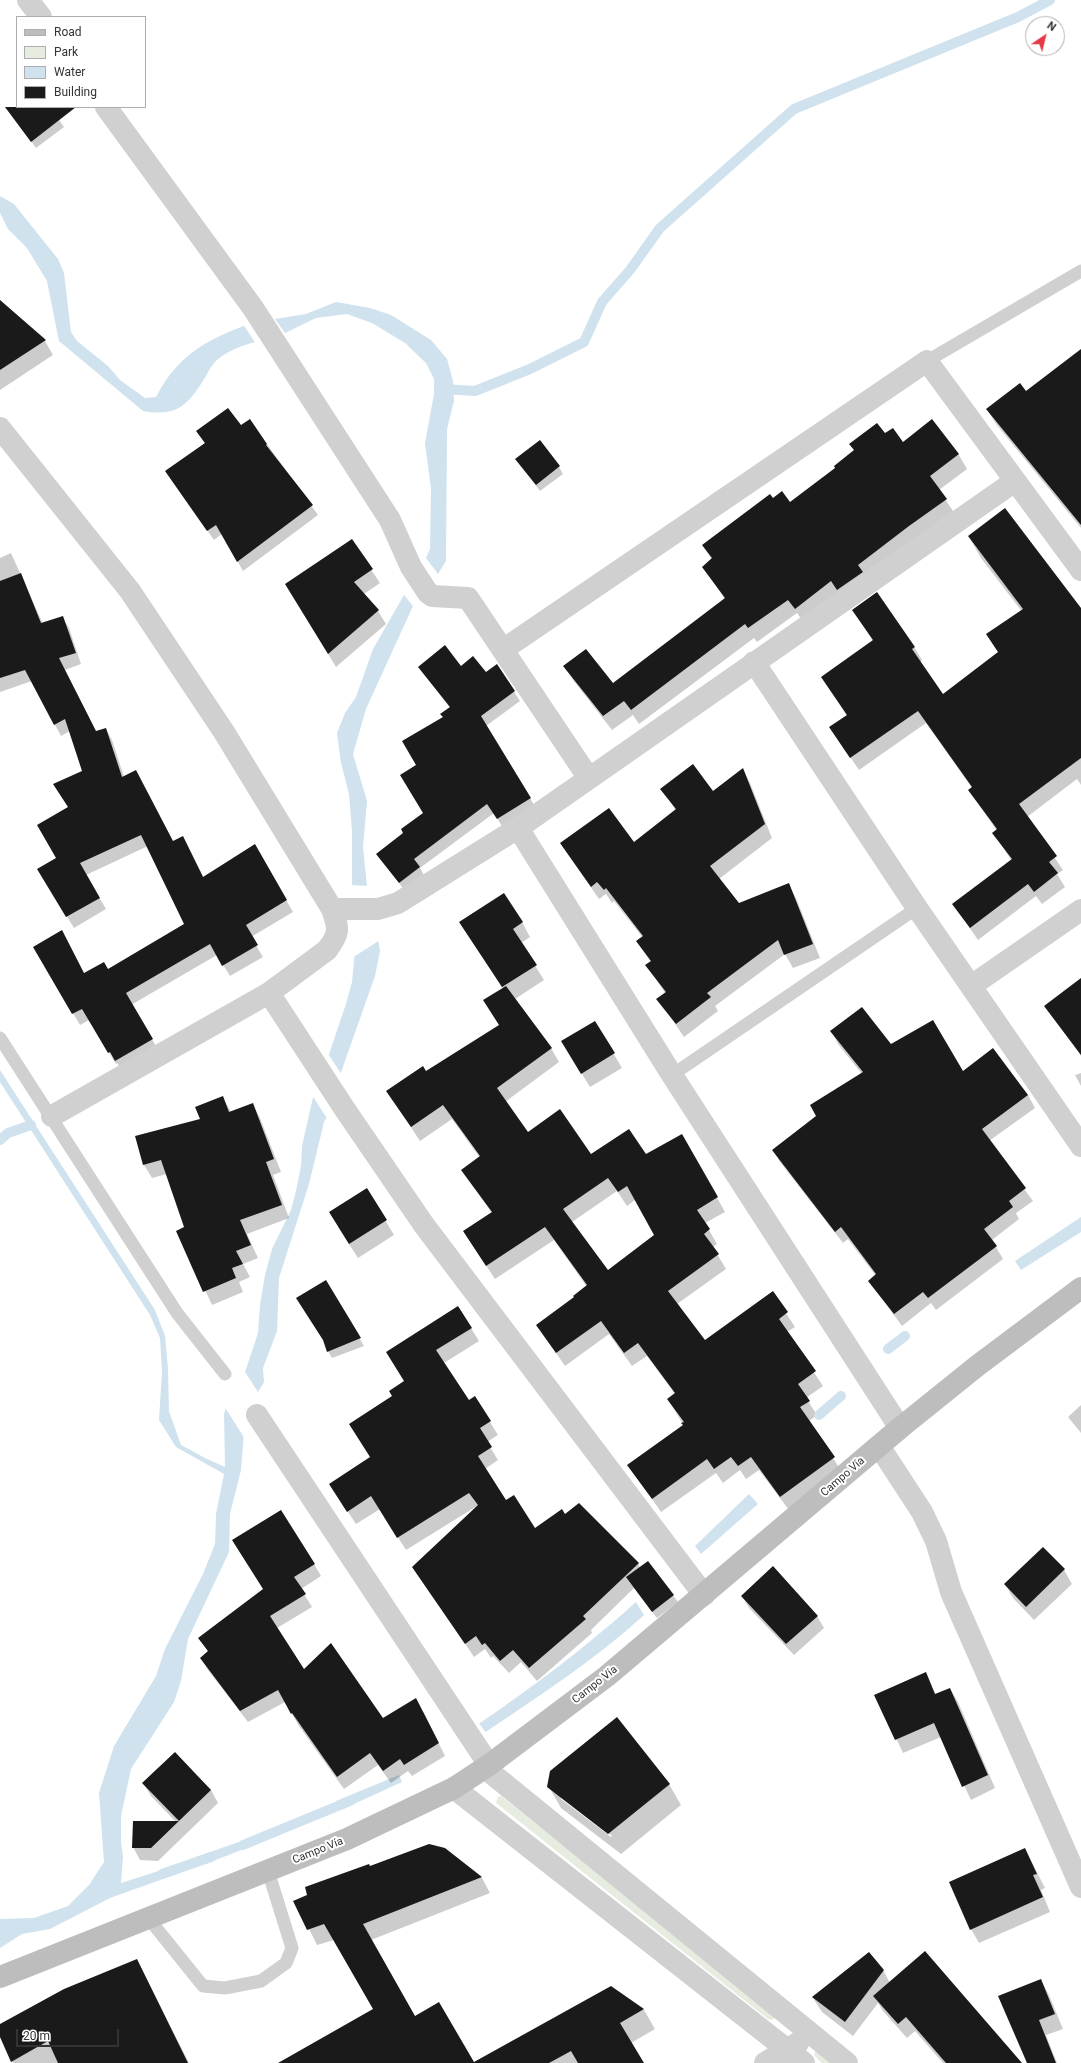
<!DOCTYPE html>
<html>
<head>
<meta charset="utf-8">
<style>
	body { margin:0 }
	#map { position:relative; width:1081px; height:2063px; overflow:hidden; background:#fff; font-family:Roboto,sans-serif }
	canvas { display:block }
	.legend { position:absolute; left:16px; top:16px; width:130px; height:92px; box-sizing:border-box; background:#fff; border:1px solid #adadad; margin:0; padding:5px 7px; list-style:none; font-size:12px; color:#333 }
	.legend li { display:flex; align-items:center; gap:8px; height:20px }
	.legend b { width:20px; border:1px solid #adadad }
	.north { position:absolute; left:1025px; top:16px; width:40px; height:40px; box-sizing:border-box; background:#fff; border:1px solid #adadad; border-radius:50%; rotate:35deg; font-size:11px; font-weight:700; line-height:16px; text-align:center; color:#333 }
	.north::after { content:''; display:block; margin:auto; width:14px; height:18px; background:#e63946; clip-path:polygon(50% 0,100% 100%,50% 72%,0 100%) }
	.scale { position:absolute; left:16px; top:2029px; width:103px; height:18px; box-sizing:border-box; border:2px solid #333; border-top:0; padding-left:5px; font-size:12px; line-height:14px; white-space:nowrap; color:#333; -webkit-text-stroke:3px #fff; paint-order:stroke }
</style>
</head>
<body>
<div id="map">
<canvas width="1081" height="2063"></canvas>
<ul class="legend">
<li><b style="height:5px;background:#bdbdbd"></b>Road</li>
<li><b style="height:11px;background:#e6ecdf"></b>Park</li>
<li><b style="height:11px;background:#cfe2ee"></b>Water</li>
<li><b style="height:11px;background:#1a1a1a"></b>Building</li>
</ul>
<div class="north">N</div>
<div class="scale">20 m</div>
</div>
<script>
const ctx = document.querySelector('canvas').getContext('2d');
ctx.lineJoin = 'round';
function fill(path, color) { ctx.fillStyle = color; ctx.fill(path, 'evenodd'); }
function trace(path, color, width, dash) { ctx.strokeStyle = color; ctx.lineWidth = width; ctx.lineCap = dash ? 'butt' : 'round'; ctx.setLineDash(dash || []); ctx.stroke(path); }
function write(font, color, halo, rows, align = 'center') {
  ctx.font = font + ' Roboto,sans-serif'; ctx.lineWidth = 4; ctx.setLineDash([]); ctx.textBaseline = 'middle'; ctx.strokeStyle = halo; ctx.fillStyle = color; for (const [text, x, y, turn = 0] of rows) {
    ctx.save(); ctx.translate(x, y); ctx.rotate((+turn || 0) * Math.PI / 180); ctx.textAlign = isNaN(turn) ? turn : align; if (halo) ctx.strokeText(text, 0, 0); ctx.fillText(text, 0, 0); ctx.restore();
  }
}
const green = new Path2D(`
	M 501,1796 L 773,2013 L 775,2017 L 772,2020 L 768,2019 L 496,1803 L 498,1797 Z
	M 816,2050 L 836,2063 L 822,2063 L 814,2055 Z`);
const water = new Path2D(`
	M 0,196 L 14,204 L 58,259 L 64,273 L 71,332 L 77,341 L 108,366 L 120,380 L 145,398 L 156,397 C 178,355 206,340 249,324 L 260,341 C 245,344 231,349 218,359 C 213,363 209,370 206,376 C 188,405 178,417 143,411 L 59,341 L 47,281 L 27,248 L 8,229 L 0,213 Z
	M 336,302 L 370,308 L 391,315 L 431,340 L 447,359 L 453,381 L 454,401 L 447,429 L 446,561 L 438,574 L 426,558 L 430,549 L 431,489 L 425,443 L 434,394 L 434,379 L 426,363 L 405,343 L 372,323 L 347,314 L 316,318 L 285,333 L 275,319 L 306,314 Z
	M 404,595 L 413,606 L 366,709 L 353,754 L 367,801 L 363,847 L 368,896 L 352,897 L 352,831 L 349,794 L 341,763 L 337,733 L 345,713 L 356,697 L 373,649 Z
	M 375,920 L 380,951 L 375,976 L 339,1078 L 327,1060 L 346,1004 L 352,982 L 355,951 Z
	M 0,1070 L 155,1310 L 165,1336 L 168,1369 L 169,1411 L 181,1445 L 207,1459 L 225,1467 L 224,1414 L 227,1404 L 244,1431 L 241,1470 L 230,1514 L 229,1552 L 188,1639 L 181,1681 L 174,1702 L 131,1769 L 121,1816 L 121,1842 L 123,1857 L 121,1883 L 174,1866 L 177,1874 L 110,1898 L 50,1929 L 22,1934 L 0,1948 L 0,1919 L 34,1918 L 68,1906 L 89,1885 L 104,1862 L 99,1793 L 114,1746 L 156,1676 L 165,1649 L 203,1574 L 215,1544 L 216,1514 L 224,1474 L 176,1447 L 159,1420 L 162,1371 L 160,1338 L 150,1315 L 0,1082 Z
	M 314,1093 L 329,1114 L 324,1122 L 309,1184 L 279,1278 L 277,1331 L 263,1368 L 264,1382 L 258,1392 L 245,1372 L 258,1333 L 260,1305 L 265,1275 L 272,1249 L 291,1210 L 296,1191 L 301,1166 L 302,1146 Z
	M 1081,1217 L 1081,1232 L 1021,1270 L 1015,1261 Z
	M 749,1494 L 758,1504 L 701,1554 L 695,1546 Z
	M 636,1602 L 644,1615 C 595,1660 539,1696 484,1733 L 477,1725 C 533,1687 586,1647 636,1602 Z
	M 399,1775 L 402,1782 L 341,1810 L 336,1801 Z
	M 253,1837 L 257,1844 L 200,1866 L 196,1857 Z`);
const pier = new Path2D(`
	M 250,322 L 262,342 L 261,343 L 256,344 L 243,324 Z
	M 350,885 L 369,886 L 369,897 L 350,898 Z
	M 377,919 L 380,940 L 352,958 L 353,920 Z
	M 327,1052 L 342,1075 L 340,1080 L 325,1060 Z
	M 313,1092 L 316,1092 L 330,1113 L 328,1120 L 312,1095 Z
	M 226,1402 L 229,1403 L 246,1430 L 245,1439 L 224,1406 Z
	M 478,1722 L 487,1734 L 485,1735 L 482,1735 L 475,1726 Z`);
const shadow = new Path2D(`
	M 27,107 L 50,107 L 64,127 L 36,148 L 14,117 Z
	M 0,300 L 45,341 L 53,355 L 0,390 Z
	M 1081,350 L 1081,528 L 996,424 L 987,409 L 1026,392 Z
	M 932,421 L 959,455 L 967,469 L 939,490 L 955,514 L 804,623 L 797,613 L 757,642 L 754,638 L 639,724 L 633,715 L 612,730 L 573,680 L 565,666 L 613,684 L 725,599 L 703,567 L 712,560 L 703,546 L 773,499 L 790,503 L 885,434 L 903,443 Z
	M 197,431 L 267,444 L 318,515 L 243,571 L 222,534 L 214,540 L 166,471 L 205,444 Z
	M 521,466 L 559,467 L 563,474 L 540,491 Z
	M 1005,510 L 1036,630 L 981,558 L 969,537 Z
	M 352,541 L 380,583 L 364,594 L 378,611 L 386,624 L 336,667 L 294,598 Z
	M 11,553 L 43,624 L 62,617 L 69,628 L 81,664 L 65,670 L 96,732 L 106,729 L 112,740 L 124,777 L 173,842 L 183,837 L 204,878 L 254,845 L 293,912 L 251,937 L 263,957 L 230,976 L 217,955 L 131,1005 L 159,1051 L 123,1072 L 117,1063 L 116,1064 L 89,1020 L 80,1025 L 34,947 L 85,974 L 108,970 L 185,925 L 148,846 L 86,875 L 106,909 L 74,928 L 38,869 L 57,858 L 69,808 L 84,771 L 70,731 L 61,736 L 32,681 L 0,692 L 0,558 Z
	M 853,610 L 914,647 L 922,660 L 920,662 L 943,695 L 1081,616 L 1081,785 L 1077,779 L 1027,817 L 1063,870 L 1057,874 L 1065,887 L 1042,904 L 1036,896 L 978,940 L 953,904 L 1011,860 L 994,833 L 997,831 L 969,790 L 972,788 L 926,723 L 859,770 L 830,727 L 847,716 L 822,677 L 873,641 Z
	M 497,665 L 520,701 L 486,726 L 536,808 L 503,828 L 494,813 L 420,868 L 425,877 L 405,891 L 378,854 L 404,833 L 424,813 L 417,766 L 450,708 L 419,667 L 461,667 L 485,673 Z
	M 743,769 L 750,783 L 772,838 L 719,879 L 739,904 L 788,884 L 796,898 L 820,958 L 793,968 L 785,954 L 715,1006 L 718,1011 L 684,1037 L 658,999 L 665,993 L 647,965 L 651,962 L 637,942 L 643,938 L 614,901 L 612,903 L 606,894 L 599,899 L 561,844 L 634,843 L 676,811 L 662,789 L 713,792 Z
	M 522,922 L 530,937 L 521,943 L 544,980 L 515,999 L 551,1048 L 559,1062 L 505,1102 L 527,1133 L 591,1156 L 645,1155 L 682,1135 L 725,1212 L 705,1223 L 717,1244 L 713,1247 L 726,1269 L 677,1304 L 704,1341 L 772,1292 L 795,1327 L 787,1332 L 823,1386 L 806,1398 L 817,1415 L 809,1421 L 842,1472 L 789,1510 L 759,1470 L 746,1479 L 740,1470 L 723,1483 L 716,1473 L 661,1512 L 629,1465 L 684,1426 L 668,1399 L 675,1394 L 647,1356 L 632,1366 L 609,1334 L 565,1366 L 537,1325 L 575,1298 L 587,1287 L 554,1240 L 495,1279 L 464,1232 L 492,1213 L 462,1171 L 480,1158 L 452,1119 L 420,1141 L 387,1091 L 426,1072 L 500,1026 L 503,989 L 469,936 ZM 617,1191 L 627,1206 L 635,1200 L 655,1236 L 608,1271 L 572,1222 Z
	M 1081,979 L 1081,1056 L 1045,1006 Z
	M 595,1022 L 622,1068 L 590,1087 L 571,1056 Z
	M 831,1031 L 891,1045 L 963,1072 L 992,1050 L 1028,1095 L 1035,1108 L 989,1141 L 1033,1201 L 1016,1213 L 1019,1219 L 992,1240 L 1003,1259 L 936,1310 L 931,1303 L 902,1326 L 869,1281 L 876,1276 L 848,1239 L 843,1243 L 780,1162 L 773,1150 L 817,1116 L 862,1074 L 838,1044 Z
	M 1081,1073 L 1081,1086 L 1075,1075 Z
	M 223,1098 L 231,1112 L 253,1105 L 260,1118 L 281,1172 L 273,1175 L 289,1218 L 247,1234 L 258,1258 L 243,1264 L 250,1277 L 239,1282 L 243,1292 L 212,1305 L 178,1231 L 185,1228 L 167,1174 L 152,1178 L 144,1165 L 136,1137 L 201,1120 Z
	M 367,1189 L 394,1235 L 358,1258 L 338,1227 Z
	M 325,1282 L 364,1346 L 332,1358 L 328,1351 Z
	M 471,1328 L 479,1341 L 444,1363 L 469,1402 L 475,1398 L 498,1435 L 487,1442 L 498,1460 L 485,1469 L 506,1502 L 535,1529 L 564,1515 L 638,1563 L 640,1568 L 648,1562 L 678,1602 L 657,1618 L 634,1588 L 591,1630 L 592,1633 L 537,1681 L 521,1662 L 509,1673 L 493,1656 L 491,1658 L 485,1649 L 474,1657 L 414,1567 L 477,1506 L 406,1550 L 380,1509 L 356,1524 L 338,1497 L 371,1457 L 393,1397 L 405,1382 L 388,1352 Z
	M 1081,1405 L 1081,1433 L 1068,1417 Z
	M 1043,1548 L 1064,1570 L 1072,1584 L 1034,1620 L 1013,1598 L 1005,1584 Z
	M 314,1564 L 321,1576 L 301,1589 L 312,1607 L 277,1628 L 304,1671 L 383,1719 L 423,1711 L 445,1756 L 412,1776 L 408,1771 L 391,1783 L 378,1765 L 344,1789 L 299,1726 L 285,1702 L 248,1722 L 208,1670 L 201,1658 L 208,1652 L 200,1638 L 264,1590 Z
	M 742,1596 L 817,1616 L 824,1628 L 794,1655 L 749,1608 Z
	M 925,1674 L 936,1695 L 950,1689 L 958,1702 L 995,1788 L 971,1800 L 941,1737 L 903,1753 L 876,1696 Z
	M 175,1753 L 211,1790 L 218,1803 L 158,1861 L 140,1860 L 133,1847 L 176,1822 L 151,1796 L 143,1783 Z
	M 669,1784 L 681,1805 L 621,1854 L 561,1808 L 549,1787 ZM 561,1796 L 612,1836 L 611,1837 L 561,1799 Z
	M 445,1849 L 482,1878 L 490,1893 L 371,1940 L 414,2017 L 473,2063 L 280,2063 L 374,2010 L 334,1940 L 317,1945 L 295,1901 L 369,1867 Z
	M 1025,1849 L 1045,1888 L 1041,1890 L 1050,1912 L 979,1943 L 971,1929 Z
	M 137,1960 L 189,2063 L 13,2063 L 0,2034 L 0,2025 Z
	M 883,1970 L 890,1983 L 1018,2063 L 943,2063 L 915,2031 L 907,2038 L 883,2011 L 878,2003 L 853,2036 L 822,2012 L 813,1998 Z
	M 1041,1980 L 1049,1995 L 1063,2029 L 1046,2035 L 1057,2063 L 1028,2063 Z
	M 611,1987 L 644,2010 L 655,2029 L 631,2043 L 643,2063 L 473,2063 Z`);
const stream = new Path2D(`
	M 444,389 L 475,391 L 530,369 L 584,342 L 602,302 L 630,270 L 660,228 L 794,109 L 1018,17 L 1050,0
	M 0,1140 L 8,1133 L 31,1125
	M 888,1349 L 905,1336
	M 819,1415 L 841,1396
	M 243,1845 L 350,1801
	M 162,1874 L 211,1857`);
const building = new Path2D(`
	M 5,107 L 76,107 L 31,142 Z
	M 0,300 L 46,340 L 0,370 Z
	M 1081,349 L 1081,525 L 986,409 L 1020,383 L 1026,391 Z
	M 228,408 L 241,425 L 250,419 L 267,444 L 266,445 L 313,505 L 237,562 L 216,525 L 207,531 L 165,471 L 205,443 L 196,431 Z
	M 932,419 L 959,454 L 930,476 L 947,499 L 909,526 L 858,565 L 863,572 L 837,590 L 831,581 L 795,609 L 788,600 L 748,628 L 745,624 L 631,710 L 624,701 L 603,716 L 563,666 L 586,649 L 613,683 L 725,598 L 702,567 L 712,558 L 702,545 L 770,494 L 773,498 L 782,491 L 790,502 L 835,468 L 834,466 L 854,450 L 849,444 L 877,423 L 885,433 L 893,428 L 903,442 Z
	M 540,440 L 560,466 L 536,485 L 515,459 Z
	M 1005,508 L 1081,608 L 1081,758 L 1019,804 L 1057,856 L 1049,862 L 1058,873 L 1034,892 L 1028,884 L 970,928 L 952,904 L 1012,859 L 992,833 L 997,829 L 968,790 L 972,787 L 918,711 L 850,758 L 829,727 L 847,715 L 821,677 L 873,640 L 852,610 L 877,592 L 915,647 L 912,649 L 943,694 L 998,652 L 986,634 L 1023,609 L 968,536 Z
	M 352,539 L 373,569 L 354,582 L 379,610 L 328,654 L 285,584 Z
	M 21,573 L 41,623 L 63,616 L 76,653 L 59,658 L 96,731 L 106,728 L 122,777 L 136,770 L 173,841 L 183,836 L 203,877 L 255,844 L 287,900 L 246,925 L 258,945 L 222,966 L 210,944 L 126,993 L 153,1039 L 115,1061 L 110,1052 L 108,1053 L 82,1009 L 72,1014 L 33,947 L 62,930 L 84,973 L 104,962 L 108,969 L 184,924 L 141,835 L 80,863 L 100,898 L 66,917 L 37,869 L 56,858 L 37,825 L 68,807 L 53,784 L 82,771 L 65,719 L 54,725 L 25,670 L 0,678 L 0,581 Z
	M 445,645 L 461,666 L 473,656 L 486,672 L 497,664 L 515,691 L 481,716 L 531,798 L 497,819 L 487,804 L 414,859 L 420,867 L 399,883 L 376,854 L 403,833 L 401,829 L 423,813 L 400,775 L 416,765 L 402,741 L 443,717 L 440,714 L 450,707 L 418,667 Z
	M 693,764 L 713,791 L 743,768 L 765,824 L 710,866 L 739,903 L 789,883 L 813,944 L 784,955 L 778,940 L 707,993 L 711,997 L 676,1024 L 656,999 L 666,992 L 645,965 L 651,961 L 636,941 L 643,936 L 606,888 L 604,890 L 597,882 L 591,887 L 560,843 L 609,808 L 634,842 L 676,809 L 660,789 Z
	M 504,893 L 523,922 L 513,929 L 537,965 L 502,987 L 459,922 Z
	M 1081,978 L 1081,1055 L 1044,1006 Z
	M 506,986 L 552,1048 L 497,1088 L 528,1132 L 560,1109 L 591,1154 L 629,1129 L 646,1154 L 682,1134 L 718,1197 L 697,1210 L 710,1229 L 704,1234 L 719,1254 L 668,1291 L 705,1340 L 773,1291 L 788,1312 L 779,1319 L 816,1371 L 798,1384 L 810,1401 L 800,1407 L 835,1457 L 780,1497 L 751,1457 L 738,1466 L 731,1457 L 714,1469 L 707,1459 L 652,1499 L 627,1465 L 683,1425 L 681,1423 L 684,1422 L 667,1399 L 675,1393 L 638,1343 L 624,1353 L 601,1321 L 556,1353 L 536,1325 L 574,1297 L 573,1296 L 587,1285 L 545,1227 L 486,1266 L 463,1231 L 492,1212 L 461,1170 L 480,1156 L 443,1105 L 411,1127 L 386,1091 L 423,1066 L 426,1071 L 499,1025 L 483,1000 ZM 608,1178 L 618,1192 L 627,1186 L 654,1235 L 608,1270 L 563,1209 Z
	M 862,1007 L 891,1044 L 933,1020 L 963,1071 L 993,1048 L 1028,1095 L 982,1129 L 1026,1188 L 1009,1201 L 1013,1207 L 984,1229 L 997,1246 L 928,1298 L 923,1292 L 894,1314 L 868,1281 L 876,1274 L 841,1227 L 835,1232 L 772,1150 L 816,1116 L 810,1105 L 863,1072 L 830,1031 Z
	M 595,1021 L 615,1053 L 581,1074 L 561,1041 Z
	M 223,1096 L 229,1112 L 253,1103 L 274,1159 L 266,1162 L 282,1205 L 240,1220 L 251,1245 L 236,1251 L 243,1264 L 232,1268 L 236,1278 L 203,1292 L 176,1231 L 184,1227 L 161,1160 L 143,1165 L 135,1136 L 200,1119 L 195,1107 Z
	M 367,1188 L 387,1220 L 349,1244 L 329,1212 Z
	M 326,1280 L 361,1338 L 327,1352 L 323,1340 L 296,1298 Z
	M 458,1306 L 472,1328 L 436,1350 L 469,1400 L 475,1396 L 491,1421 L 480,1428 L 492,1447 L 478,1456 L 506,1500 L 514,1495 L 535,1528 L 562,1509 L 565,1514 L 579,1503 L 639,1563 L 583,1616 L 586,1619 L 529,1668 L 513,1650 L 500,1661 L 485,1643 L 482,1645 L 476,1636 L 465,1644 L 412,1567 L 478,1505 L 469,1493 L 397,1538 L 371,1496 L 347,1512 L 329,1484 L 370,1457 L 349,1424 L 392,1396 L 389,1391 L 404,1381 L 386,1352 Z
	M 281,1510 L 315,1564 L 294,1577 L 306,1594 L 270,1616 L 304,1669 L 331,1643 L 383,1718 L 416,1698 L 439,1743 L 404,1765 L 400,1759 L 383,1771 L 370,1753 L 337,1777 L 292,1713 L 291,1714 L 278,1690 L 240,1711 L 200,1658 L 208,1651 L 198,1638 L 263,1589 L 232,1540 Z
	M 1043,1547 L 1065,1569 L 1026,1607 L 1004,1584 Z
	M 648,1561 L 674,1595 L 652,1612 L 626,1577 Z
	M 773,1566 L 818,1616 L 786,1644 L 741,1596 Z
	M 926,1672 L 935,1694 L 950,1688 L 988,1775 L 962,1787 L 934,1723 L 895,1740 L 874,1695 Z
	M 617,1717 L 670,1784 L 608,1834 L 547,1787 L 550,1771 Z
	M 175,1752 L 211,1790 L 151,1848 L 132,1848 L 133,1821 L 179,1821 L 142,1783 Z
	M 429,1844 L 445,1848 L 482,1877 L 363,1924 L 415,2016 L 439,2002 L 474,2062 L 611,1986 L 644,2009 L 620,2023 L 644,2063 L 578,2063 L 571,2051 L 549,2063 L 278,2063 L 373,2009 L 324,1924 L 307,1930 L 293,1901 L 307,1895 L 305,1887 L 369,1864 L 370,1866 Z
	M 1025,1848 L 1037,1874 L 1033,1875 L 1043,1897 L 970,1930 L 949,1882 Z
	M 925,1951 L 1022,2063 L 946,2063 L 906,2017 L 898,2024 L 873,1996 Z
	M 869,1952 L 884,1970 L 845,2022 L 812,1997 Z
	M 137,1959 L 188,2063 L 58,2063 L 48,2041 L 11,2062 L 0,2037 L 0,2024 L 64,1989 Z
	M 1041,1979 L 1055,2014 L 1039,2020 L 1056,2063 L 1027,2063 L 998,1996 Z`);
const lane = new Path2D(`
	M 927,361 L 1081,271
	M 0,1038 L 177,1313 L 225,1374
	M 672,1075 L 917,908
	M 149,1919 L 203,1986 L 225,1988 L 261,1981 L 286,1963 L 292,1948 L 268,1871`);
const street = new Path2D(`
	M 28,0 L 41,17
	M 106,107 L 253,308 L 390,520 L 411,567 L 428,593 L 432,596 L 468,598 L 588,777
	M 0,428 L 130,591 L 224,732 L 332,909
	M 504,649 L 927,361 L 1081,570
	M 754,662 L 917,908 L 1081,1146
	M 518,828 L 672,1075 L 900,1428
	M 971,986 L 1081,910
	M 269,993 L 344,1108 L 424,1225 L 704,1595
	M 52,1116 L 269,993 L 327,950 C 340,933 339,929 332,909 L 378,909 L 398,903 L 518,828 L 1015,481
	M 257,1415 L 489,1765
	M 879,1446 L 922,1512 L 936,1541 L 951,1592 L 1081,1887
	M 485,1768 L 847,2063
	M 454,1788 L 804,2063
	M 765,2063 L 798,2043`);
const secondary = new Path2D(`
	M 0,1977 L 347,1839 L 454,1788 L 489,1765 L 607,1676 L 900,1428 L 977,1366 L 1081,1288`);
const streetNames = [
	["Campo Vía",843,1477,-41],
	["Campo Vía",595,1685,-38],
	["Campo Vía",318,1851,-22]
];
fill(green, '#e6ecdf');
fill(water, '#cfe2ee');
fill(pier, '#fff');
fill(shadow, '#0003');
trace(stream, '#cfe2ee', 10);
fill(building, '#1a1a1a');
trace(lane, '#d0d0d0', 13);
trace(street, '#d0d0d0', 22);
trace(secondary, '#bdbdbd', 22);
write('11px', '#333', '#fff', streetNames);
</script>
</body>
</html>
